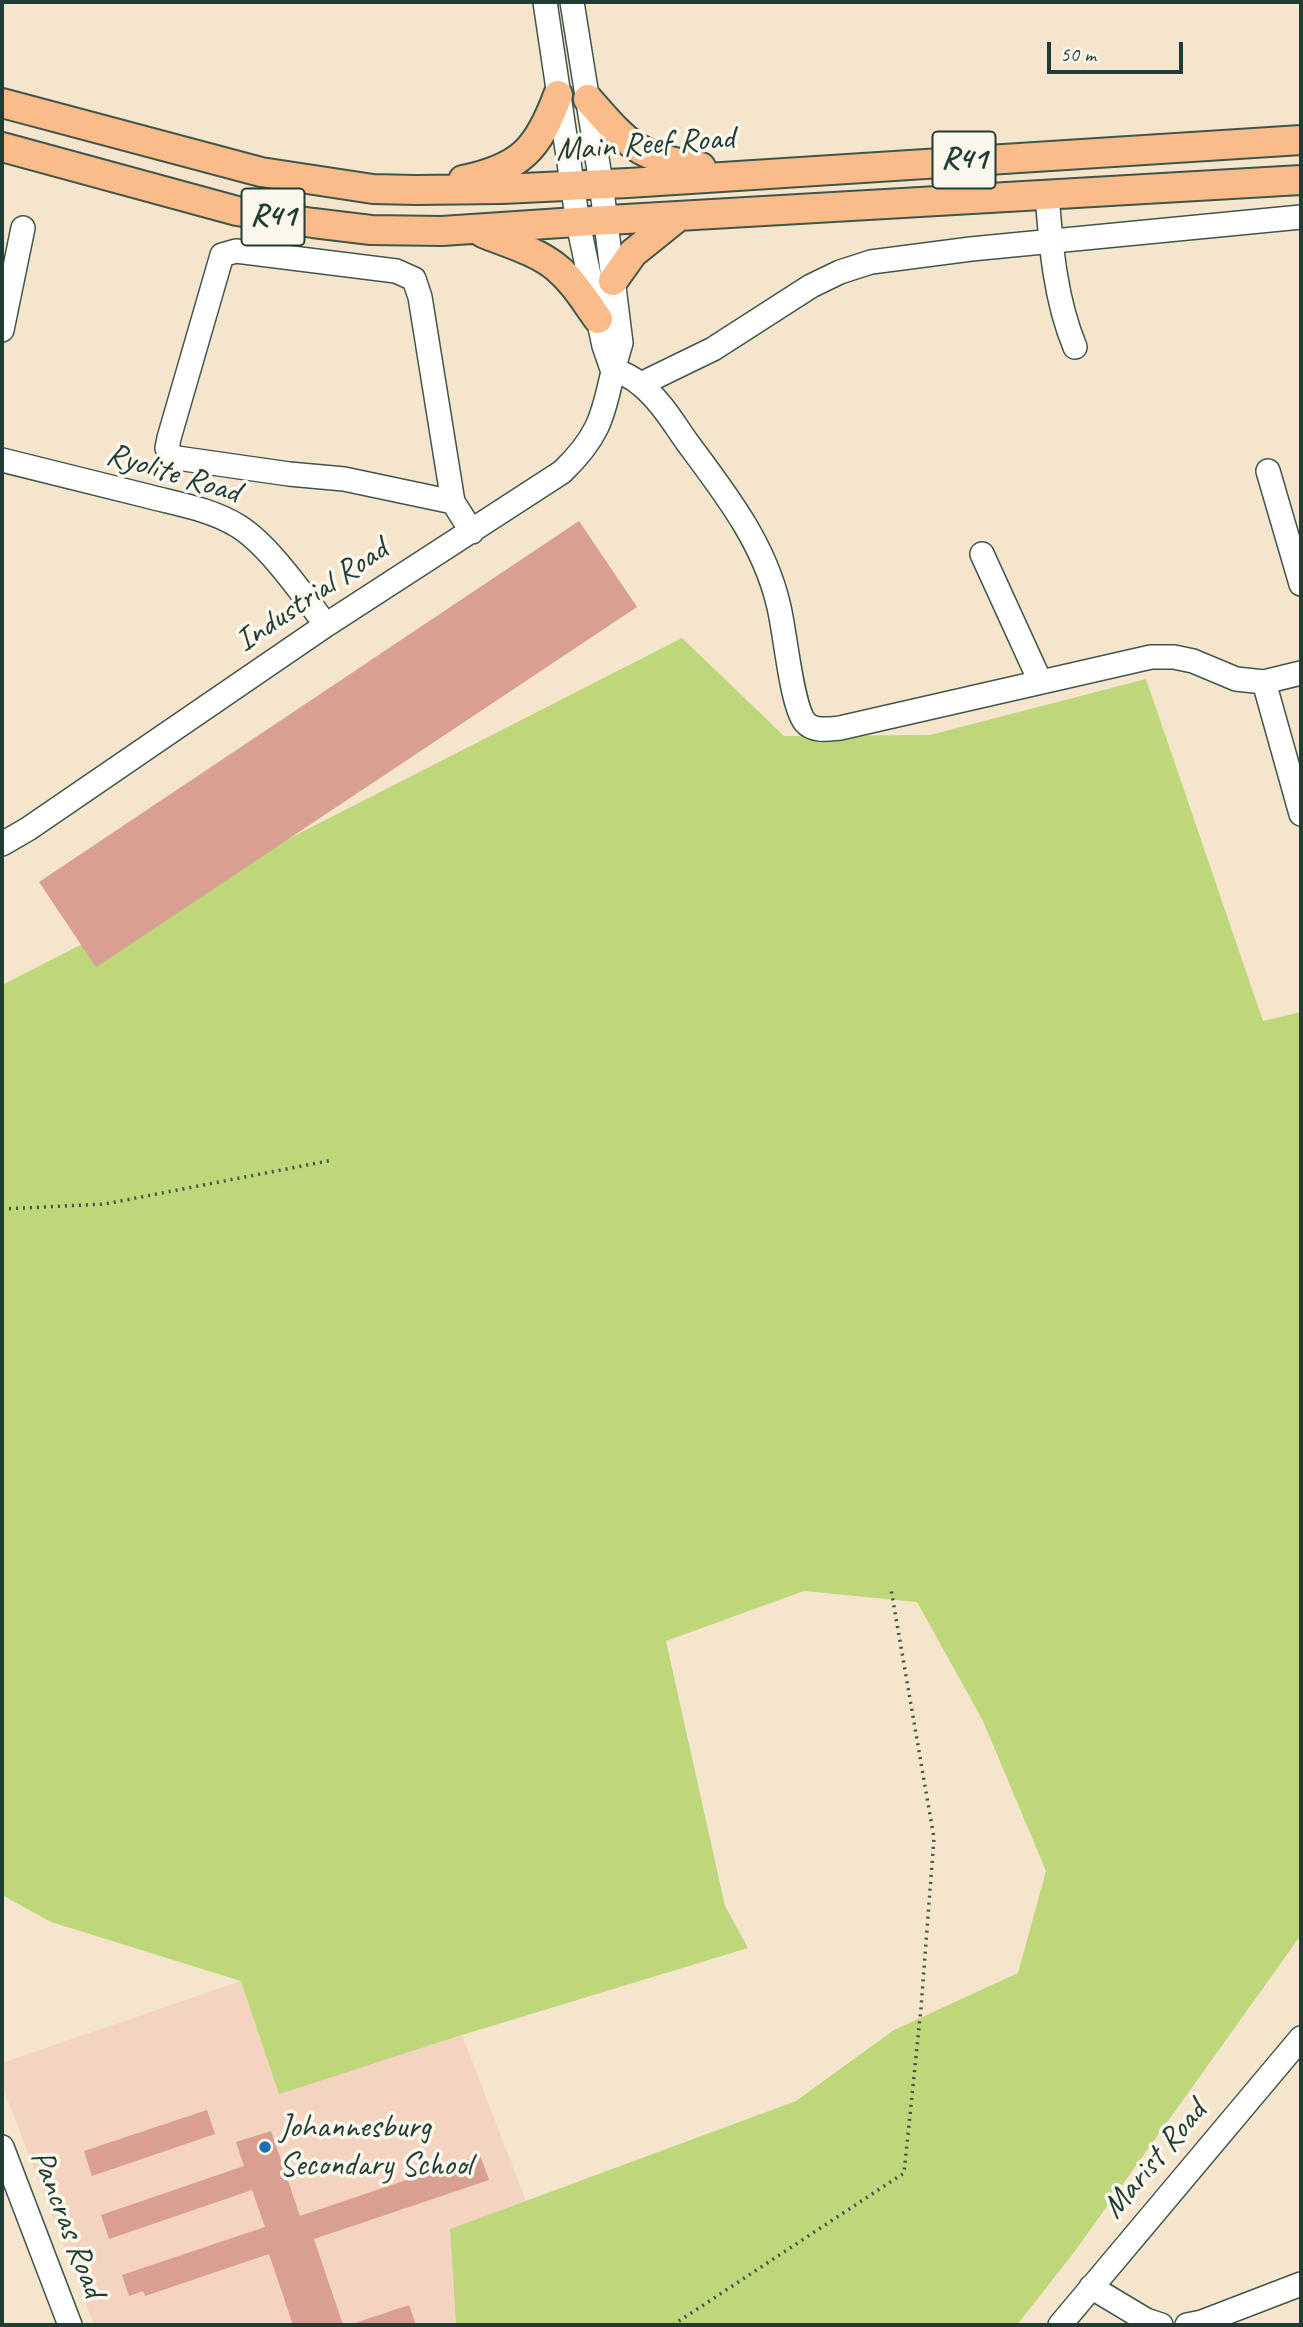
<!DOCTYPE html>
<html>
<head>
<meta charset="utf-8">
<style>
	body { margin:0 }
	#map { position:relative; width:1303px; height:2327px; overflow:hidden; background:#f6e5cd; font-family:Caveat,sans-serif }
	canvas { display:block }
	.frame { position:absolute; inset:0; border:4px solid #1f3d34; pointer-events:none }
	.scale { position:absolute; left:1047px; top:42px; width:136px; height:32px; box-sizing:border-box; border:4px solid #1f3d34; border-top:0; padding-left:9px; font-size:21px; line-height:24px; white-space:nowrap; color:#1f3d34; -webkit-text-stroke:5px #fbf7ec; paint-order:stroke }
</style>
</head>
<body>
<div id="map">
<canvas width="1303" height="2327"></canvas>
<div class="frame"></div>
<div class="scale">50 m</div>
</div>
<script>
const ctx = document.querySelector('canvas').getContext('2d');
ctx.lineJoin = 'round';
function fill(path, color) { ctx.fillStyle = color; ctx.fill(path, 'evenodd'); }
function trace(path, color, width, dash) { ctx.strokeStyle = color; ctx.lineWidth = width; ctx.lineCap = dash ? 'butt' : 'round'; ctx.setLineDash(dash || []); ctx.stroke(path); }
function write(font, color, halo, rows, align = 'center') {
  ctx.font = font + ' Caveat,sans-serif'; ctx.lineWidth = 7; ctx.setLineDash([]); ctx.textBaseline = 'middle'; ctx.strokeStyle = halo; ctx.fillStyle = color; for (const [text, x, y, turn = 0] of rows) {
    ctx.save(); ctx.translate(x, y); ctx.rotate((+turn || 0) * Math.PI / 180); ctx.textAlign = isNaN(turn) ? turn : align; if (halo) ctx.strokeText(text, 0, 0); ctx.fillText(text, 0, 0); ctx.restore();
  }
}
const built = new Path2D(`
	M 241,1981 L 280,2093 L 462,2035 L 526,2201 L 450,2229 L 456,2325 L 94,2325 L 2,2085 L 2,2063 Z`);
const green = new Path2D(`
	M 682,638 L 784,736 L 930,735 L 1146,679 L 1263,1021 L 1301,1012 L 1301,1935 L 1075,2251 L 1017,2325 L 456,2325 L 450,2229 L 796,2101 L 894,2030 L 1018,1973 L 1046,1871 L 983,1721 L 917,1602 L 804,1591 L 666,1641 L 725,1906 L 748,1948 L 462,2035 L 279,2094 L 241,1981 L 51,1922 L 2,1895 L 2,985 Z`);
const building = new Path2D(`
	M 579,521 L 637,607 L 96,967 L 39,882 Z
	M 207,2110 L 215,2134 L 92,2176 L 84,2151 Z
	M 271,2131 L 300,2216 L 480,2155 L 489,2180 L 314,2239 L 343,2325 L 293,2325 L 269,2254 L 145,2296 L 143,2291 L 129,2296 L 122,2275 L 265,2227 L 252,2190 L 109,2239 L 101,2215 L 244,2166 L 236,2142 Z
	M 409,2305 L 416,2325 L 356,2325 L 355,2323 Z`);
const path = new Path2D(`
	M 2,1209 L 105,1204 L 333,1160
	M 673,2325 L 904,2173 L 921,2008 L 934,1838 L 891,1589`);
const minor = new Path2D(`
	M 545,2 L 578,223 L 604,346 L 612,369 C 623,373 632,377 640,384 C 659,399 673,422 687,442 C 724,492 763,541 778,603 C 785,628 791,705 805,722 C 813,732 829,729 840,728 L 1151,657 L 1174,657 L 1193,661 L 1236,679 L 1264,682 L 1301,673
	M 1047,195 C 1051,246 1055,299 1075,347
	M 2,330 L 23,228
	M 641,384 L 713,349 L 811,286 L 840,272 L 871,262 L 971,249 L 1301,217
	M 2,460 C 50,472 98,484 147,496 C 177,504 211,509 238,526 C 269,545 303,595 326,625
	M 1268,471 L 1301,584
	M 453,502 L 344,479 L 289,474 L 177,458 L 170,454 L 167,448 L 169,438 L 222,255 L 236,251 L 396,271 L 414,279 L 420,297 L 453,502 L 472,532
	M 982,554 L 1040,681
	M 1264,682 L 1301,814
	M 2,844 L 28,829 L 326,625 L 562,472 C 611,425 602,402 621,343 L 601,183 L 572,2
	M 2,2147 L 70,2325
	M 1091,2287 L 1146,2320 L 1161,2325
	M 1060,2325 L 1301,2038
	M 1187,2325 L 1202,2322 L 1301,2284`);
const major = new Path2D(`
	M 588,99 C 629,146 638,157 701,167
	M 2,103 L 261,172 L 373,189 L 416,190 L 502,189 L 628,183 L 1301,140
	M 2,147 L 237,211 L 313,223 L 371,230 L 442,231 L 591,221 L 1301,180
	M 463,180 C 521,168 538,149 558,95
	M 483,233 C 507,243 537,251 557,268 C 574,282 585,301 598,319
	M 613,281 L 633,253 L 679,216`);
const markers = [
	[265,2147,7,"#1f6fb2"]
];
const shields = [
	[964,160,63],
	[273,217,63]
];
const shieldNames = [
	["R41",964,160],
	["R41",273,217]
];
const streetNames = [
	["Main Reef Road",645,145,-4],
	["Ryolite Road",173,474,17],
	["Industrial Road",312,596,-34],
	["Marist Road",1155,2160,-50],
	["Pancras Road",67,2224,69]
];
const poiNames = [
	["Johannesburg",279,2128],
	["Secondary School",279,2166]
];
fill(built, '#f4d3c0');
fill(green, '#bed77b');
fill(building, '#d99f90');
trace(minor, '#3f564b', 26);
trace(major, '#3f564b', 32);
trace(path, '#3f564b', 3.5, [2, 5]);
trace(minor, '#fff', 23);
trace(major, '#f9bc8a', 28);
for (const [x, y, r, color] of markers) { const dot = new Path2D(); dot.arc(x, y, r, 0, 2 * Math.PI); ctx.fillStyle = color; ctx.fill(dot); trace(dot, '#fbf7ec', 2.5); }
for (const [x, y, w] of shields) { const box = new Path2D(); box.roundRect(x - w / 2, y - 28.5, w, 57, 5); ctx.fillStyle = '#fbf7ec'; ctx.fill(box); trace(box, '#1f3d34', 2); }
write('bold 32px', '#1f3d34', null, shieldNames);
write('33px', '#1f3d34', '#fbf7ec', streetNames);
write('33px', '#1f3d34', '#fbf7ec', poiNames, 'left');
</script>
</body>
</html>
